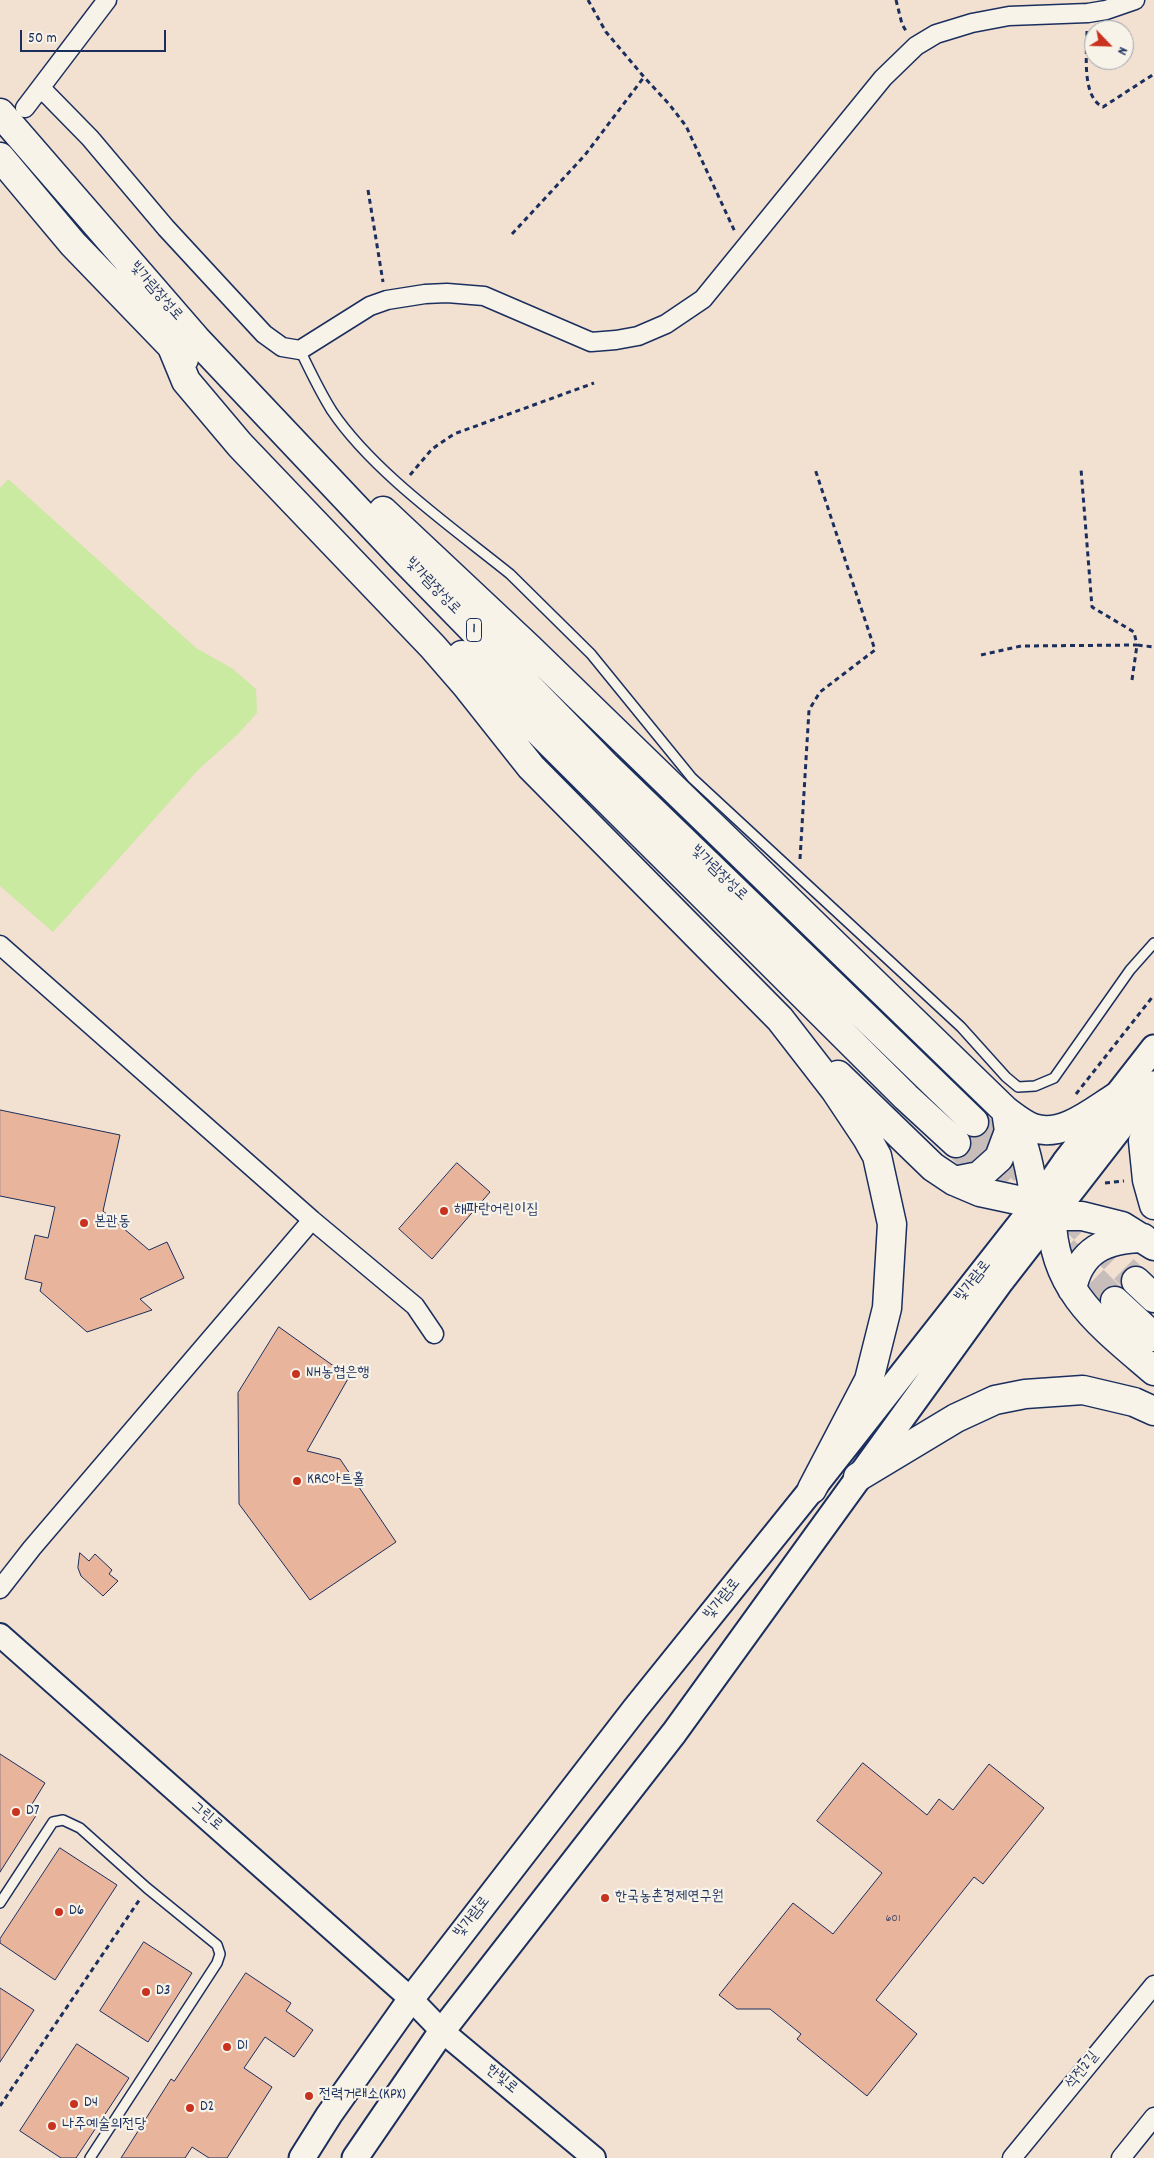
<!DOCTYPE html>
<html>
<head>
<meta charset="utf-8">
<style>
	body { margin:0 }
	#map { position:relative; width:1154px; height:2158px; overflow:hidden; background:#f2e0d1; font-family:Dekko,sans-serif }
	canvas { display:block }
	.north { position:absolute; left:1084px; top:20px; width:50px; height:50px; box-sizing:border-box; background:#f7f3e8; border:1px solid #9fa5b1; border-radius:50%; rotate:114deg; font-size:14px; font-weight:700; line-height:20px; text-align:center; color:#1b2f5e }
	.north::after { content:''; display:block; margin:auto; width:18px; height:22px; background:#c8321e; clip-path:polygon(50% 0,100% 100%,50% 72%,0 100%) }
	.scale { position:absolute; left:20px; top:30px; width:146px; height:22px; box-sizing:border-box; border:2px solid #1b2f5e; border-top:0; padding-left:6px; font-size:15px; line-height:18px; white-space:nowrap; color:#1b2f5e; -webkit-text-stroke:4px #f7f3e8; paint-order:stroke }
</style>
</head>
<body>
<div id="map">
<canvas width="1154" height="2158"></canvas>
<div class="north">N</div>
<div class="scale">50 m</div>
</div>
<script>
const ctx = document.querySelector('canvas').getContext('2d');
ctx.lineJoin = 'round';
function fill(path, color) { ctx.fillStyle = color; ctx.fill(path, 'evenodd'); }
function trace(path, color, width, dash) { ctx.strokeStyle = color; ctx.lineWidth = width; ctx.lineCap = dash ? 'butt' : 'round'; ctx.setLineDash(dash || []); ctx.stroke(path); }
function write(font, color, halo, rows, align = 'center') {
  ctx.font = font + ' Dekko,"Poor Story",sans-serif'; ctx.lineWidth = 4.5; ctx.setLineDash([]); ctx.textBaseline = 'middle'; ctx.strokeStyle = halo; ctx.fillStyle = color; for (const [text, x, y, turn = 0] of rows) {
    ctx.save(); ctx.translate(x, y); ctx.rotate((+turn || 0) * Math.PI / 180); ctx.textAlign = isNaN(turn) ? turn : align; if (halo) ctx.strokeText(text, 0, 0); ctx.fillText(text, 0, 0); ctx.restore();
  }
}
const green = new Path2D(`
	M 8,479 L 196,648 L 233,669 L 256,689 L 257,713 L 237,735 L 199,769 L 53,932 L 0,886 L 0,488 Z`);
const building = new Path2D(`
	M 0,1110 L 120,1135 L 103,1211 L 149,1250 L 167,1242 L 184,1278 L 140,1299 L 152,1310 L 87,1332 L 40,1291 L 42,1283 L 25,1279 L 35,1235 L 48,1238 L 55,1207 L 0,1196 Z
	M 457,1163 L 490,1192 L 432,1259 L 399,1229 Z
	M 279,1327 L 349,1377 L 307,1451 L 340,1459 L 396,1542 L 310,1600 L 239,1504 L 238,1393 Z
	M 80,1553 L 89,1561 L 95,1554 L 112,1570 L 109,1574 L 118,1581 L 103,1596 L 81,1576 L 78,1568 Z
	M 0,1754 L 45,1783 L 29,1809 L 37,1814 L 0,1872 Z
	M 863,1763 L 927,1815 L 939,1799 L 953,1810 L 989,1764 L 1044,1808 L 983,1884 L 974,1877 L 876,2000 L 917,2034 L 867,2096 L 797,2039 L 801,2034 L 770,2009 L 737,2009 L 719,1995 L 793,1903 L 833,1934 L 882,1873 L 817,1821 Z
	M 60,1848 L 117,1885 L 55,1980 L 0,1943 L 0,1939 Z
	M 144,1942 L 192,1973 L 148,2042 L 100,2011 Z
	M 246,1973 L 291,2003 L 286,2011 L 313,2030 L 294,2057 L 265,2037 L 244,2068 L 272,2087 L 227,2158 L 209,2158 L 192,2147 L 185,2158 L 121,2158 L 171,2079 L 174,2081 Z
	M 0,1988 L 34,2010 L 0,2062 Z
	M 77,2044 L 129,2078 L 76,2158 L 61,2158 L 20,2131 Z`);
const trunkTunnel = new Path2D(`
	M 974,1122 L 1136,1281
	M 956,1143 L 1001,1188
	M 1064,1250 L 1115,1301`);
const path = new Path2D(`
	M 588,0 L 606,32 L 644,77 L 669,104 L 686,126 L 735,232
	M 896,0 L 902,24 L 906,31
	M 1087,31 C 1087,52 1081,97 1103,107 L 1154,74
	M 368,190 L 383,282
	M 512,234 L 585,155 L 644,77
	M 410,475 L 432,449 L 454,434 L 594,383
	M 981,655 L 1021,646 L 1137,645 L 1134,632 L 1092,607 L 1081,469
	M 1132,680 L 1137,645 L 1154,647
	M 800,859 L 809,710 L 820,692 L 875,650 L 815,469
	M 1076,1094 L 1154,995
	M 1105,1183 L 1124,1181
	M 0,2106 L 140,1899`);
const service = new Path2D(`
	M 300,350 C 310,371 320,392 332,411 C 373,472 453,528 510,574 L 591,654 L 692,778 L 961,1027 L 1006,1077 L 1018,1087 L 1035,1086 L 1054,1078 L 1130,970 L 1154,943
	M 0,1903 L 53,1822 L 63,1820 L 80,1828 L 147,1888 L 217,1945 L 220,1954 L 217,1963 L 90,2158`);
const minor = new Path2D(`
	M 41,88 L 90,138 L 166,228 L 264,334 L 282,347 L 300,350 L 370,306 L 387,300 L 425,294 L 447,293 L 484,296 L 591,342 L 616,340 L 638,336 L 666,324 L 703,299 L 883,78 L 916,46 L 936,34 L 972,23 L 1009,16 L 1088,13 L 1106,10 L 1135,0
	M 25,108 L 107,0
	M 0,945 L 312,1220 L 415,1306 L 434,1334
	M 0,1589 L 32,1548 L 312,1220
	M 1012,2158 L 1154,1985
	M 1121,2158 L 1154,2117`);
const tertiary = new Path2D(`
	M 0,1635 L 411,1999 L 442,2031 L 594,2158`);
const secondary = new Path2D(`
	M 302,2158 L 329,2115 L 411,1999 L 635,1709 L 812,1489 L 1036,1204 L 1065,1162 L 1154,1048
	M 355,2158 L 442,2031 L 674,1733 L 1001,1281 L 1154,1084`);
const trunk = new Path2D(`
	M 0,113 L 196,339 L 401,556 L 606,766 L 974,1122
	M 0,157 L 73,244 L 184,359
	M 172,347 L 186,381 L 240,445 L 433,647 L 466,685 L 531,767 L 780,1019 L 835,1090 L 867,1138 L 877,1156 L 892,1224 L 887,1308 L 869,1380 L 812,1489
	M 383,511 L 530,649 L 1006,1111 C 1014,1117 1024,1125 1033,1128 C 1062,1138 1092,1112 1116,1097
	M 462,655 L 906,1097 L 956,1143
	M 838,1075 L 933,1167 L 954,1181 L 980,1192 L 1036,1204 L 1052,1216 L 1082,1216 L 1122,1226 L 1154,1246
	M 1008,1115 C 1027,1141 1030,1173 1036,1204
	M 1154,1115 L 1143,1141 L 1147,1180 L 1154,1205
	M 954,1181 L 979,1176 L 999,1158 L 1009,1131 L 1006,1111
	M 1052,1216 C 1051,1290 1103,1327 1154,1371
	M 1136,1281 L 1154,1298
	M 1072,1289 C 1080,1250 1105,1239 1143,1238
	M 1115,1301 L 1154,1337
	M 858,1477 L 956,1418 L 995,1400 L 1025,1394 L 1083,1390 L 1134,1402 L 1154,1411`);
const markers = [
	[444,1211,5,"#c8321e"],
	[84,1223,5,"#c8321e"],
	[296,1374,5,"#c8321e"],
	[297,1481,5,"#c8321e"],
	[16,1812,5,"#c8321e"],
	[605,1898,5,"#c8321e"],
	[59,1912,5,"#c8321e"],
	[146,1992,5,"#c8321e"],
	[227,2047,5,"#c8321e"],
	[309,2096,5,"#c8321e"],
	[74,2104,5,"#c8321e"],
	[190,2108,5,"#c8321e"],
	[52,2126,5,"#c8321e"]
];
const numberNames = [
	["601",893,1919]
];
const shields = [
	[474,630,15]
];
const shieldNames = [
	["1",474,630]
];
const streetNames = [
	["빛가람장성로",155,292,49],
	["빛가람장성로",432,587,46],
	["빛가람장성로",718,874,44],
	["빛가람로",974,1282,-52],
	["빛가람로",723,1600,-51],
	["그린로",206,1817,41],
	["빛가람로",473,1918,-52],
	["석전2길",1083,2071,-51],
	["한빛로",501,2080,40]
];
const poiNames = [
	["해파란어린이집",454,1211],
	["본관동",94,1223],
	["NH농협은행",306,1374],
	["KRC아트홀",307,1481],
	["D7",26,1812],
	["한국농촌경제연구원",615,1898],
	["D6",69,1912],
	["D3",156,1992],
	["D1",237,2047],
	["전력거래소(KPX)",319,2096],
	["D4",84,2104],
	["D2",200,2108],
	["나주예술의전당",62,2126]
];
fill(green, '#cae9a1');
fill(building, '#e8b49b');
trace(building, '#1b2f5e', 1);
trace(trunkTunnel, '#c7bdba', 28, [28, 14]);
trace(service, '#1b2f5e', 12);
trace(minor, '#1b2f5e', 21);
trace(tertiary, '#1b2f5e', 26);
trace(secondary, '#1b2f5e', 29);
trace(trunk, '#1b2f5e', 31);
trace(path, '#1b2f5e', 3, [5, 4]);
trace(service, '#f7f3e8', 9);
trace(minor, '#f7f3e8', 18);
trace(tertiary, '#f7f3e8', 22);
trace(secondary, '#f7f3e8', 25);
trace(trunk, '#f7f3e8', 28);
for (const [x, y, r, color] of markers) { const dot = new Path2D(); dot.arc(x, y, r, 0, 2 * Math.PI); ctx.fillStyle = color; ctx.fill(dot); trace(dot, '#f7f3e8', 2); }
write('12px', '#4e506d', null, numberNames);
for (const [x, y, w] of shields) { const box = new Path2D(); box.roundRect(x - w / 2, y - 11.5, w, 23, 4); ctx.fillStyle = '#f7f3e8'; ctx.fill(box); trace(box, '#1b2f5e', 1); }
write('bold 14px', '#1b2f5e', null, shieldNames);
write('15px', '#1b2f5e', '#f7f3e8', streetNames);
write('15px', '#1b2f5e', '#f7f3e8', poiNames, 'left');
</script>
</body>
</html>
